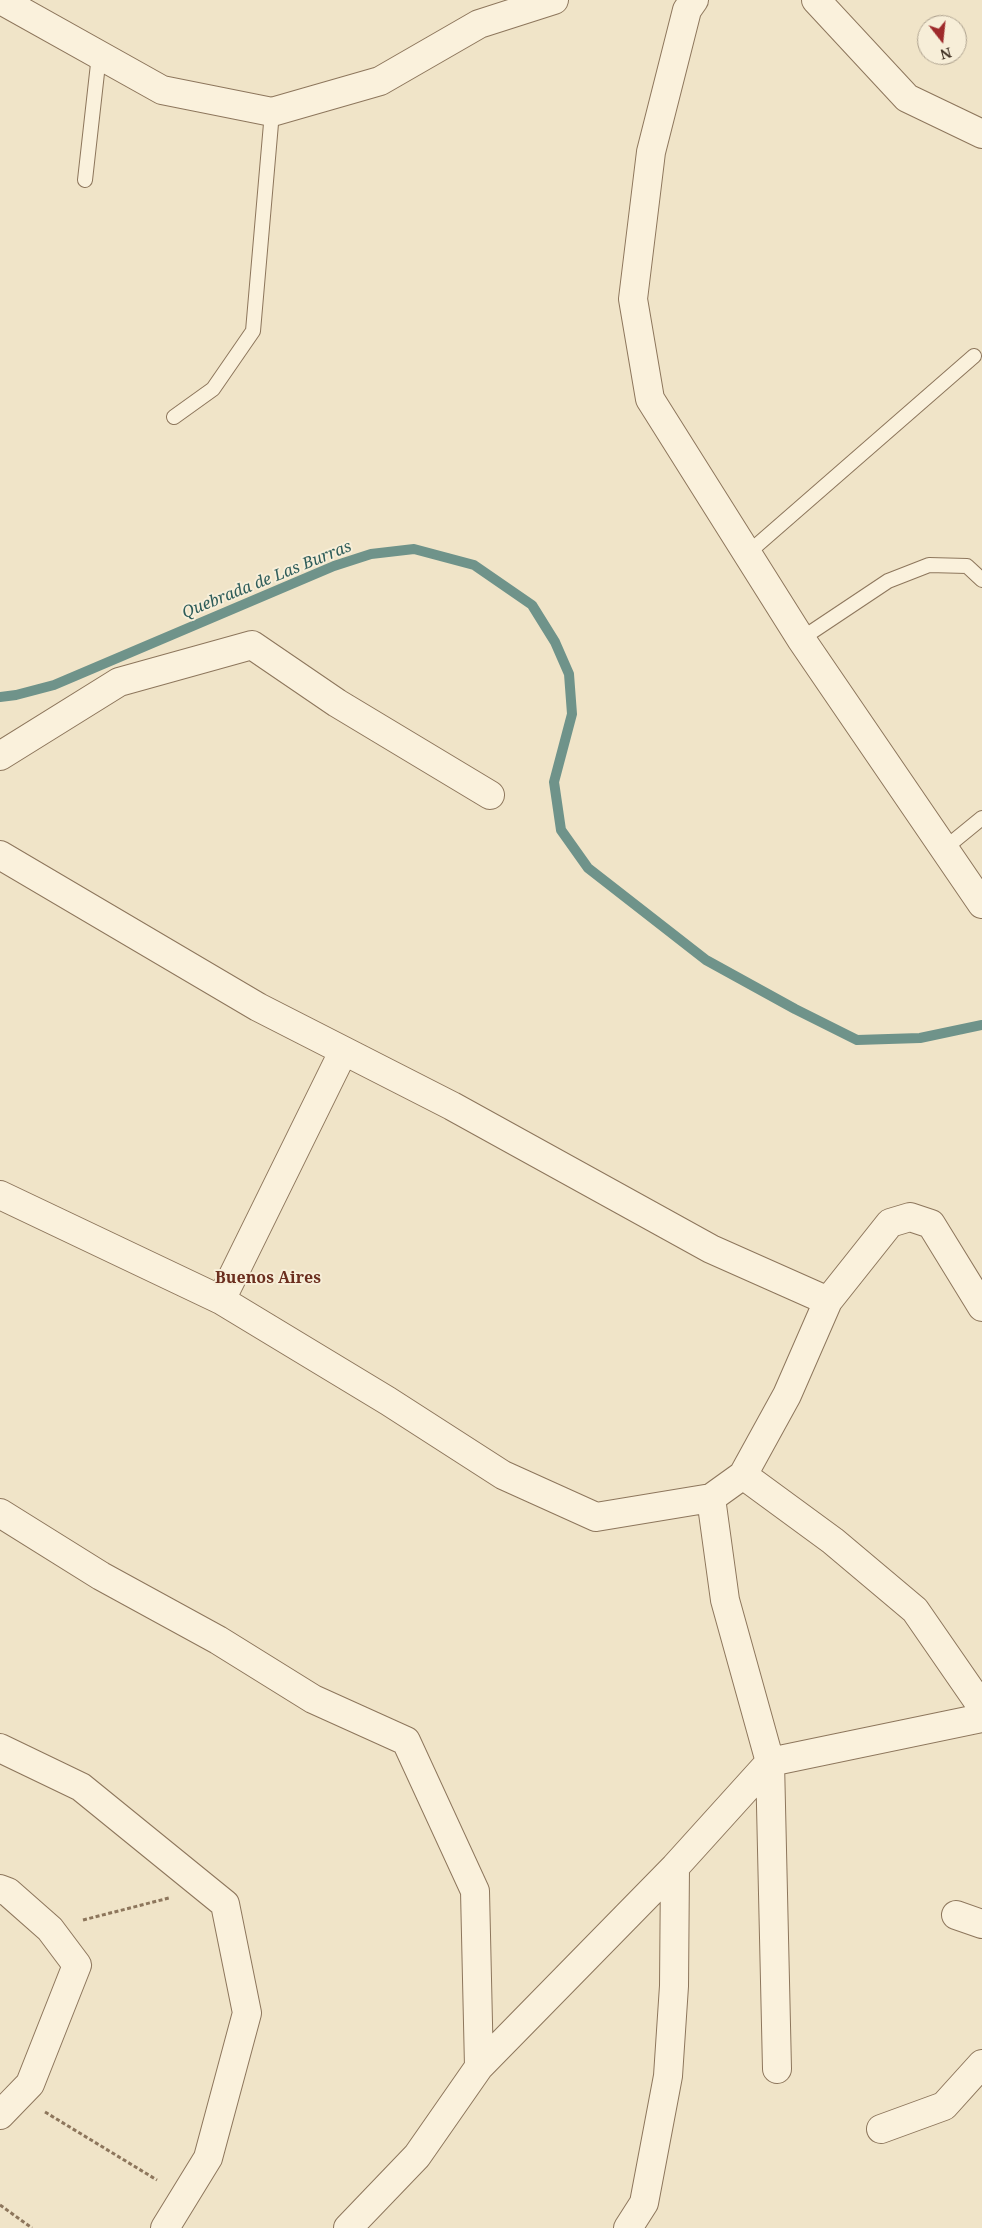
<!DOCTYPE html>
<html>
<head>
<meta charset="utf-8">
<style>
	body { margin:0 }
	#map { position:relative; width:982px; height:2228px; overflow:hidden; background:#f0e4c8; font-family:"Noto Serif",serif }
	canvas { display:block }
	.north { position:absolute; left:917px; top:15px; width:50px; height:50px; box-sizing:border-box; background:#f7eed8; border:1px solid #ada18e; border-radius:50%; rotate:164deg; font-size:14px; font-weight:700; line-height:20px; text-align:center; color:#3d2e20 }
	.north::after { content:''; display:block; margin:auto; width:18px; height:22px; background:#9e2a2b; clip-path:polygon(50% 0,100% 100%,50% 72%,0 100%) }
</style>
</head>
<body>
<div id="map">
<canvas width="982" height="2228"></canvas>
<div class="north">N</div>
</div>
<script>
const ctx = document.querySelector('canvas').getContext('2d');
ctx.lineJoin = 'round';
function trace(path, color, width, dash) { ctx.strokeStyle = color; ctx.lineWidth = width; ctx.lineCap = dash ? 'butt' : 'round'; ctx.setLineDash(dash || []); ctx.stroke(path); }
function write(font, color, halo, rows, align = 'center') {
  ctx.font = font + ' "Noto Serif",serif'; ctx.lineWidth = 4; ctx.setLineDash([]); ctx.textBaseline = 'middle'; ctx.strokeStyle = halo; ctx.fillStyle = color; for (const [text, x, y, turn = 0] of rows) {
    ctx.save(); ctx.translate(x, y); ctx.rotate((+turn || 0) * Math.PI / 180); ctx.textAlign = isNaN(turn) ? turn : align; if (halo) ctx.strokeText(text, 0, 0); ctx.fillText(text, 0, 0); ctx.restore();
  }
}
const stream = new Path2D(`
	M 0,697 L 16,695 L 54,685 L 334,566 L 371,554 L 414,549 L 474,565 L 532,605 L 555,642 L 569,674 L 572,714 L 554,782 L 561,830 L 588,868 L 706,960 L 795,1009 L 857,1040 L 920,1038 L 982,1025`);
const path = new Path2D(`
	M 83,1920 L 169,1898
	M 45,2112 L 157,2180
	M 0,2205 L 32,2228`);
const lane = new Path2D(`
	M 85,180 L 99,55
	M 174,417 L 213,389 L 253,331 L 272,112
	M 748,553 L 974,356
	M 801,639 L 888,581 L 929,565 L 967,566 L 982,580
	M 944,849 L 982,818`);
const street = new Path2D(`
	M 1,0 L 162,90 L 272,112 L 380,81 L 479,24 L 554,0
	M 694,0 L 687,10 L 651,152 L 633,299 L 650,399 L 801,639 L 982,904
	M 816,0 L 907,98 L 982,134
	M 0,756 L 119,682 L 252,645 L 337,703 L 490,795
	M 0,855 L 258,1007 L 452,1106 L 711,1249 L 828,1301
	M 0,1195 L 221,1300 L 388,1401 L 503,1475 L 596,1517 L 711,1498 L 743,1475 L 787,1395 L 828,1301 L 890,1223 L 910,1217 L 931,1224 L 982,1307
	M 221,1300 L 343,1052
	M 743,1475 L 833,1541 L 915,1610 L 982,1707
	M 711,1498 L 725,1600 L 770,1762 L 777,2069
	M 0,1513 L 101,1576 L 218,1640 L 313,1699 L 406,1741 L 475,1891 L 479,2067 L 417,2156 L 348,2228
	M 0,1748 L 81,1787 L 225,1904 L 247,2013 L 208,2158 L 165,2228
	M 0,1889 L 8,1892 L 50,1929 L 77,1965 L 30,2084 L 0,2115
	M 956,1915 L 982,1924
	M 479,2067 L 675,1867 L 770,1762 L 982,1718
	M 881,2129 L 944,2106 L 982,2064
	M 628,2228 L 644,2203 L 668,2076 L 674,1986 L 675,1867`);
const waterNames = [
	["Quebrada de Las Burras",267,580,-22]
];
const neighbourhoodNames = [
	["Buenos Aires",268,1278]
];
trace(stream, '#6f938a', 10);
trace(lane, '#8d765c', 16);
trace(street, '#8d765c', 30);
trace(path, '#8d765c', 3, [4, 2.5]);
trace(lane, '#faf1dc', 14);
trace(street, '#faf1dc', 28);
write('italic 16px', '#2f5d5a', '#f7eed8', waterNames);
write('bold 16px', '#6b2e1e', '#f7eed8', neighbourhoodNames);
</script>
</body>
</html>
